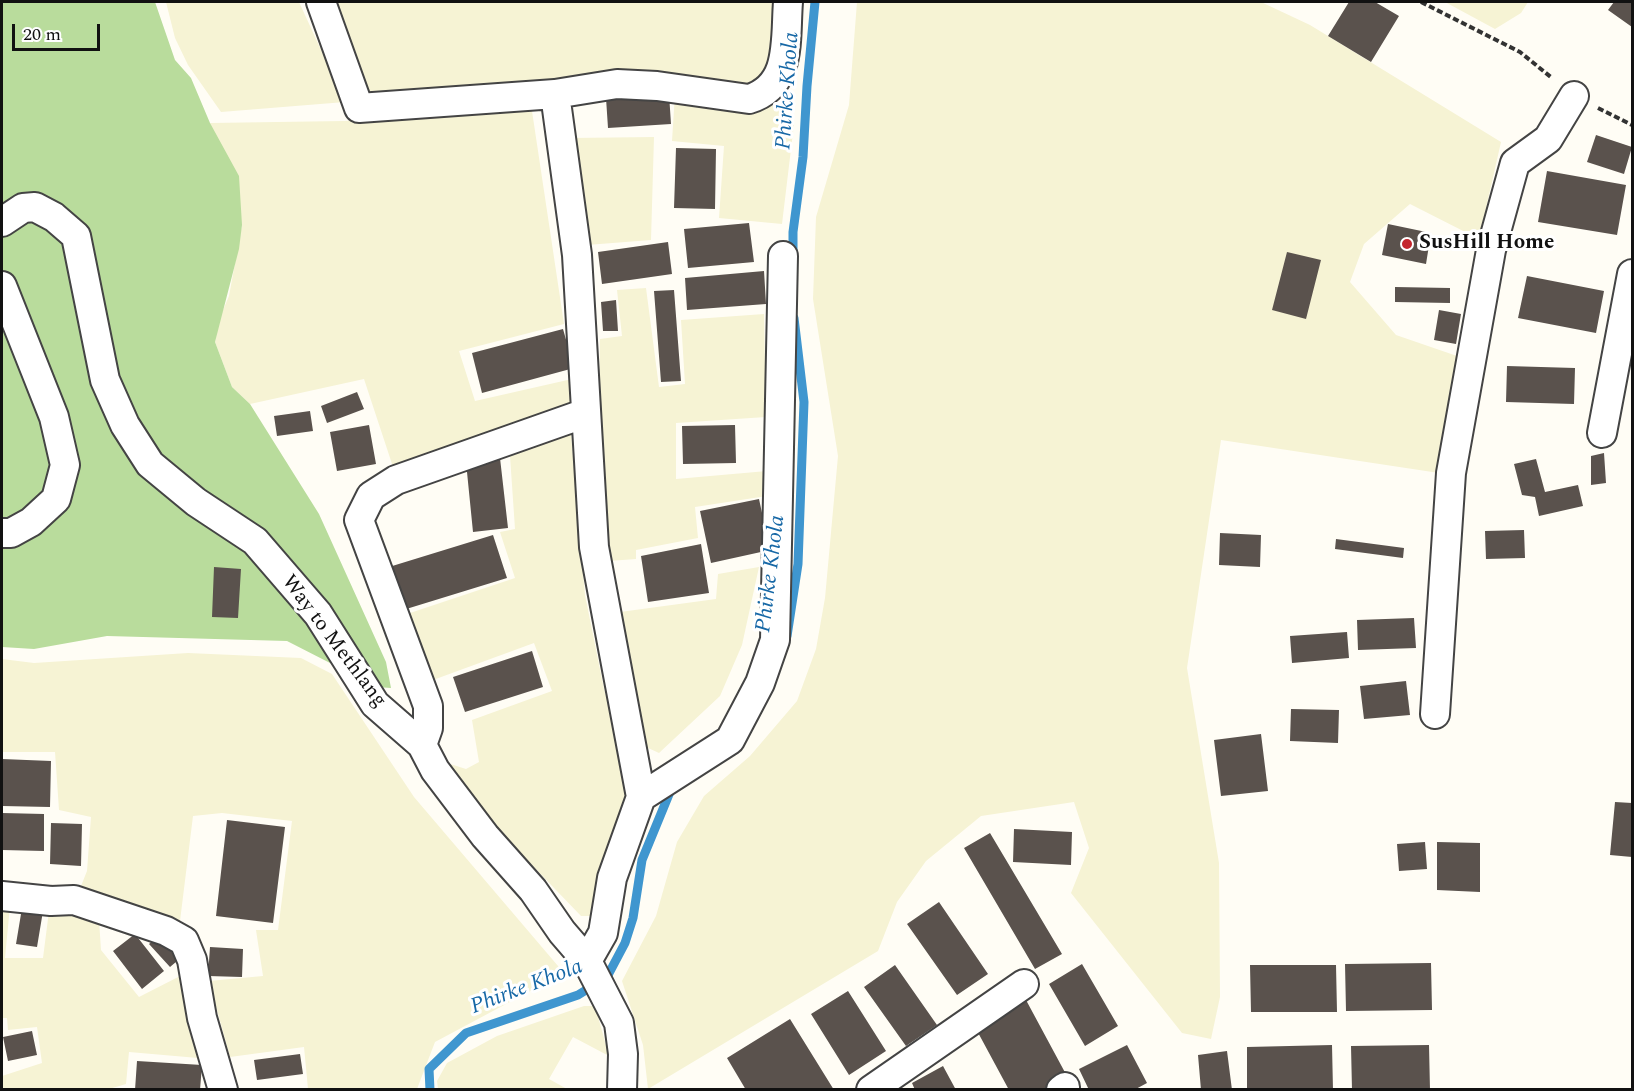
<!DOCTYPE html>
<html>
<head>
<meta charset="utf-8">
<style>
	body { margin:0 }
	#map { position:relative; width:1634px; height:1091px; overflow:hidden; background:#fffdf5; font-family:Spectral,serif }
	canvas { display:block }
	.frame { position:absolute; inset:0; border:3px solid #111; pointer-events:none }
	.scale { position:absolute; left:12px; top:24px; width:88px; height:27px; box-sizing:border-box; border:3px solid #111; border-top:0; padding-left:8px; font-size:18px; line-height:21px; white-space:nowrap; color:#111; -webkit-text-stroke:4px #fff; paint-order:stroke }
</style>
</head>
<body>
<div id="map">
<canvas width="1634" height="1091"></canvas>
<div class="frame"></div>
<div class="scale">20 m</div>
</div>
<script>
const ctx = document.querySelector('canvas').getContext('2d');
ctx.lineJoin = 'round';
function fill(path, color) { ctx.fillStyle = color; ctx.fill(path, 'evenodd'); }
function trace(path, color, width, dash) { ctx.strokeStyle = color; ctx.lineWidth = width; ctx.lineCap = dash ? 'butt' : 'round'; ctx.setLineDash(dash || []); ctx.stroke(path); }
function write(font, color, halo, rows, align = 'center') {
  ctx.font = font + ' Spectral,serif'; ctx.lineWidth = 6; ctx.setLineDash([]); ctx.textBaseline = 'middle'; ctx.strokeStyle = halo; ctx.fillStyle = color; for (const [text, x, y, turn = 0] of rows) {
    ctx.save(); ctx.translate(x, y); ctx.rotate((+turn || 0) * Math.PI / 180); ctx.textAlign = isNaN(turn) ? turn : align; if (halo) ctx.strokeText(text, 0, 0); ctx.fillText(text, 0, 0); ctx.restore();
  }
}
const farmland = new Path2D(`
	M 166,2 L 299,2 L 345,102 L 221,112 L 188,65 L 175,38 Z
	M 329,2 L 782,2 L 770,68 L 749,86 L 668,72 L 595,74 L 491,89 L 362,100 Z
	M 857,2 L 1261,2 L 1310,25 L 1501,142 L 1479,239 L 1410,204 L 1364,244 L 1350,282 L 1396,335 L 1457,356 L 1439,473 L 1221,440 L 1187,668 L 1219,863 L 1220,997 L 1211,1039 L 1182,1033 L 1071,893 L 1089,848 L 1074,802 L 981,816 L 926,861 L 897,902 L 878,951 L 648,1089 L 643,1045 L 622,981 L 656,916 L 677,842 L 704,796 L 750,756 L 797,701 L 816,649 L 825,598 L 838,456 L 813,299 L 816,217 L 849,105 Z
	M 1445,2 L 1528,2 L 1521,13 L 1495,29 Z
	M 675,94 L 788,107 L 794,124 L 782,224 L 719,218 L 724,146 L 672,141 Z
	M 532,111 L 564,324 L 459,351 L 475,401 L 572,379 L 572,411 L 394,470 L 364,379 L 250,404 L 232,387 L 215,342 L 220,317 L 229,296 L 242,225 L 210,123 L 344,121 Z
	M 654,137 L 651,240 L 587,245 L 571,138 Z
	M 646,288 L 659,387 L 685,384 L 681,320 L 764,314 L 766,417 L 676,423 L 676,479 L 767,471 L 767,496 L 695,507 L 698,538 L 636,550 L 636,559 L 609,561 L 599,415 L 600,339 L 622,336 L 617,290 Z
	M 571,434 L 585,595 L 604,689 L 630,777 L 598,916 L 581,916 L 503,835 L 444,762 L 466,769 L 479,762 L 472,720 L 552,691 L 534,643 L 433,680 L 407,614 L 515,578 L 500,532 L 515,529 L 510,456 Z
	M 759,567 L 742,645 L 720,696 L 659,753 L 646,747 L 620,612 L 716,599 L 718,574 Z
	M 188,653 L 301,658 L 332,674 L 414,797 L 564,973 L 435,1042 L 417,1089 L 308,1089 L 304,1047 L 230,1057 L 209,981 L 263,976 L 256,930 L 278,930 L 292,821 L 222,813 L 193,816 L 180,921 L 79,891 L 87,871 L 91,817 L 59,810 L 55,752 L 2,752 L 2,659 L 34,663 Z
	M 2,905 L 10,906 L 5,958 L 43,958 L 49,911 L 99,920 L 101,950 L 139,997 L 184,974 L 186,1010 L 198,1058 L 129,1052 L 126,1084 L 109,1089 L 2,1089 L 2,1076 L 42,1063 L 37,1027 L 8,1030 L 7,1018 L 2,1018 Z
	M 584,1006 L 595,1006 L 609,1056 L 573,1037 L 549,1079 L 567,1089 L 438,1089 L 437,1081 L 447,1063 L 497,1036 Z`);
const forest = new Path2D(`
	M 2,2 L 155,2 L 175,60 L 191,78 L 210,123 L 239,176 L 242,225 L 239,249 L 215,342 L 232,387 L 250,404 L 319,514 L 386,662 L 391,688 L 377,687 L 287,641 L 107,636 L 34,649 L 2,647 Z`);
const stream = new Path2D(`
	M 793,256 L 793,232 L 803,157 L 807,86 L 815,2
	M 787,636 L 798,564 L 804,402 L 794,318
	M 430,1090 L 429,1069 L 466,1033 L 578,995 L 607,977 L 625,943 L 633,918 L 642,860 L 672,787`);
const building = new Path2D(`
	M 1349,2 L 1375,2 L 1399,16 L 1371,62 L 1328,36 Z
	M 1614,2 L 1632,2 L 1632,27 L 1608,10 Z
	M 669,94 L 671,124 L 608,128 L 606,98 Z
	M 1596,135 L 1632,147 L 1624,174 L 1587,162 Z
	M 676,148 L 716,149 L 715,209 L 674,208 Z
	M 1547,171 L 1626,185 L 1617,235 L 1538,222 Z
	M 749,223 L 754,262 L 688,268 L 684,229 Z
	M 1388,224 L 1431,233 L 1426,264 L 1382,255 Z
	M 668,242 L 672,274 L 602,284 L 598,252 Z
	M 1287,252 L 1321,260 L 1306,319 L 1272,310 Z
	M 764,271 L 766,304 L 687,310 L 685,278 Z
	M 1527,276 L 1604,291 L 1596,333 L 1518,318 Z
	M 1395,287 L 1450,288 L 1450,303 L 1395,302 Z
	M 674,290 L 681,381 L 661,382 L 654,291 Z
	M 616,300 L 618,331 L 603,331 L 601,302 Z
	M 1439,310 L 1461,314 L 1456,344 L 1434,340 Z
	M 563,329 L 574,368 L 482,393 L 472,353 Z
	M 1507,366 L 1575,368 L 1574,404 L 1506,402 Z
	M 357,392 L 364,409 L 327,423 L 321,406 Z
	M 310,411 L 313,431 L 277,436 L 274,416 Z
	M 369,425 L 376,464 L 337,471 L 330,432 Z
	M 735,425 L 736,463 L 683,464 L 682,426 Z
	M 1604,453 L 1606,483 L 1591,485 L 1591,456 Z
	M 500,458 L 508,528 L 473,532 L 466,462 Z
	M 1536,459 L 1545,492 L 1578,485 L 1583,506 L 1539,516 L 1535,497 L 1522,495 L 1514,464 Z
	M 759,499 L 770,550 L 711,563 L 700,511 Z
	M 1524,530 L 1525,558 L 1486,559 L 1485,531 Z
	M 1220,533 L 1261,535 L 1260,567 L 1219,565 Z
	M 493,535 L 507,578 L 403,610 L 389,567 Z
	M 1336,539 L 1404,548 L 1403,558 L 1335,549 Z
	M 701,544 L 709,593 L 648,602 L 641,556 Z
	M 214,567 L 241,569 L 238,618 L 212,617 Z
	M 1414,618 L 1416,648 L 1358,650 L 1357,620 Z
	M 1347,632 L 1349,658 L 1292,663 L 1290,636 Z
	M 532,651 L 543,687 L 465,712 L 453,677 Z
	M 1406,681 L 1410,715 L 1364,719 L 1360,686 Z
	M 1291,709 L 1339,710 L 1338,743 L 1290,741 Z
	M 1261,734 L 1268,791 L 1221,796 L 1214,740 Z
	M 2,759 L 51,761 L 50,807 L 2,806 Z
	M 1615,802 L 1632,803 L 1632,857 L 1610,855 Z
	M 2,813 L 44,814 L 44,851 L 2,850 Z
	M 227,820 L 285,827 L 273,923 L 216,916 Z
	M 51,823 L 82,824 L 81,866 L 50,864 Z
	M 1014,829 L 1072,832 L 1071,865 L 1013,862 Z
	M 990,833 L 1062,954 L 1035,969 L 964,848 Z
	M 1425,842 L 1427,869 L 1399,871 L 1397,844 Z
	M 1437,842 L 1480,843 L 1480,892 L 1437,890 Z
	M 939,902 L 988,974 L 957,995 L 907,924 Z
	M 22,908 L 43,911 L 37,947 L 16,944 Z
	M 162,932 L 183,956 L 170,967 L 149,944 Z
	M 135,934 L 164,971 L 142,989 L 113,951 Z
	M 210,947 L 243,949 L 242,977 L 208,976 Z
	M 1431,963 L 1432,1010 L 1346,1011 L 1345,964 Z
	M 1082,964 L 1118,1026 L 1085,1046 L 1049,984 Z
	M 895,965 L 937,1025 L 906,1046 L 864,987 Z
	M 1250,965 L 1336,965 L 1337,1012 L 1251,1012 Z
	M 848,991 L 886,1051 L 849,1075 L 811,1014 Z
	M 1026,1000 L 1068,1078 L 1048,1090 L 1009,1090 L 975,1027 Z
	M 790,1019 L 834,1090 L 746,1090 L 727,1058 Z
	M 32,1031 L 37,1055 L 8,1061 L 3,1037 Z
	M 1127,1045 L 1147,1083 L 1134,1090 L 1089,1090 L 1079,1069 Z
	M 1332,1045 L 1333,1090 L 1247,1090 L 1247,1047 Z
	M 1429,1045 L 1430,1090 L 1352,1090 L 1351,1046 Z
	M 1227,1051 L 1232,1090 L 1201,1090 L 1198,1055 Z
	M 300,1054 L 303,1074 L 257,1080 L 254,1060 Z
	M 137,1061 L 202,1065 L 200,1090 L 135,1090 Z
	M 943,1066 L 956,1090 L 915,1090 L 912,1083 Z`);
const path = new Path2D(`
	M 1421,2 L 1520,52 L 1552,78
	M 1598,108 L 1632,125`);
const minor = new Path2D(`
	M 321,2 L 359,108 L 555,94
	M 2,222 L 23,208 L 35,207 L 54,217 L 76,236 L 105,380 L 125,425 L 150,464 L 196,502 L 255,541 L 318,614 L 375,704 L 422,745 L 435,770 L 485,836 L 533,890 L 562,932 L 587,961 L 619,1023 L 623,1054 L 622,1090
	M 2,286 L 54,417 L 65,465 L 56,499 L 31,522 L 11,533 L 2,533
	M 1602,433 L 1632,274
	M 1435,714 L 1451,473 L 1491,250 L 1515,163 L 1548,139 L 1574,96
	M 422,745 L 428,728 L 428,706 L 359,520 L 371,496 L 396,480 L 586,413
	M 641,797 L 730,740 L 760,683 L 775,640 L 783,256
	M 2,896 L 51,901 L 74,900 L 166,931 L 184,941 L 192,960 L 202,1018 L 223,1090
	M 587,961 L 603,933 L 612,878 L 641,797 L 594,547 L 577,255 L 555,94 L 617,84 L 657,86 L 749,99 C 792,86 785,39 788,2
	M 871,1090 L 1024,984
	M 1061,1090 L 1065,1087`);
const markers = [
	[1407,244,6,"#c4262e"]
];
const poiNames = [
	["SusHill Home",1419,244]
];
const streetNames = [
	["Way to Methlang",333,642,53]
];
const waterNames = [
	["Phirke Khola",789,91,-86],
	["Phirke Khola",772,574,-83],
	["Phirke Khola",527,988,-21]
];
fill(farmland, '#f6f3d4');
fill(forest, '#b9dc9c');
trace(stream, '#3f96cf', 9);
fill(building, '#5a524d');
trace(minor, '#444', 32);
trace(path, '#333', 4, [6, 3]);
trace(minor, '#fff', 28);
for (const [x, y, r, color] of markers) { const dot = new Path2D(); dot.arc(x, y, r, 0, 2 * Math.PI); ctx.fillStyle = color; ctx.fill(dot); trace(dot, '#fff', 2); }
write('bold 21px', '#111', '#fff', poiNames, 'left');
write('21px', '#111', '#fff', streetNames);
write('italic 22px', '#1768a6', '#fff', waterNames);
</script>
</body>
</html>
